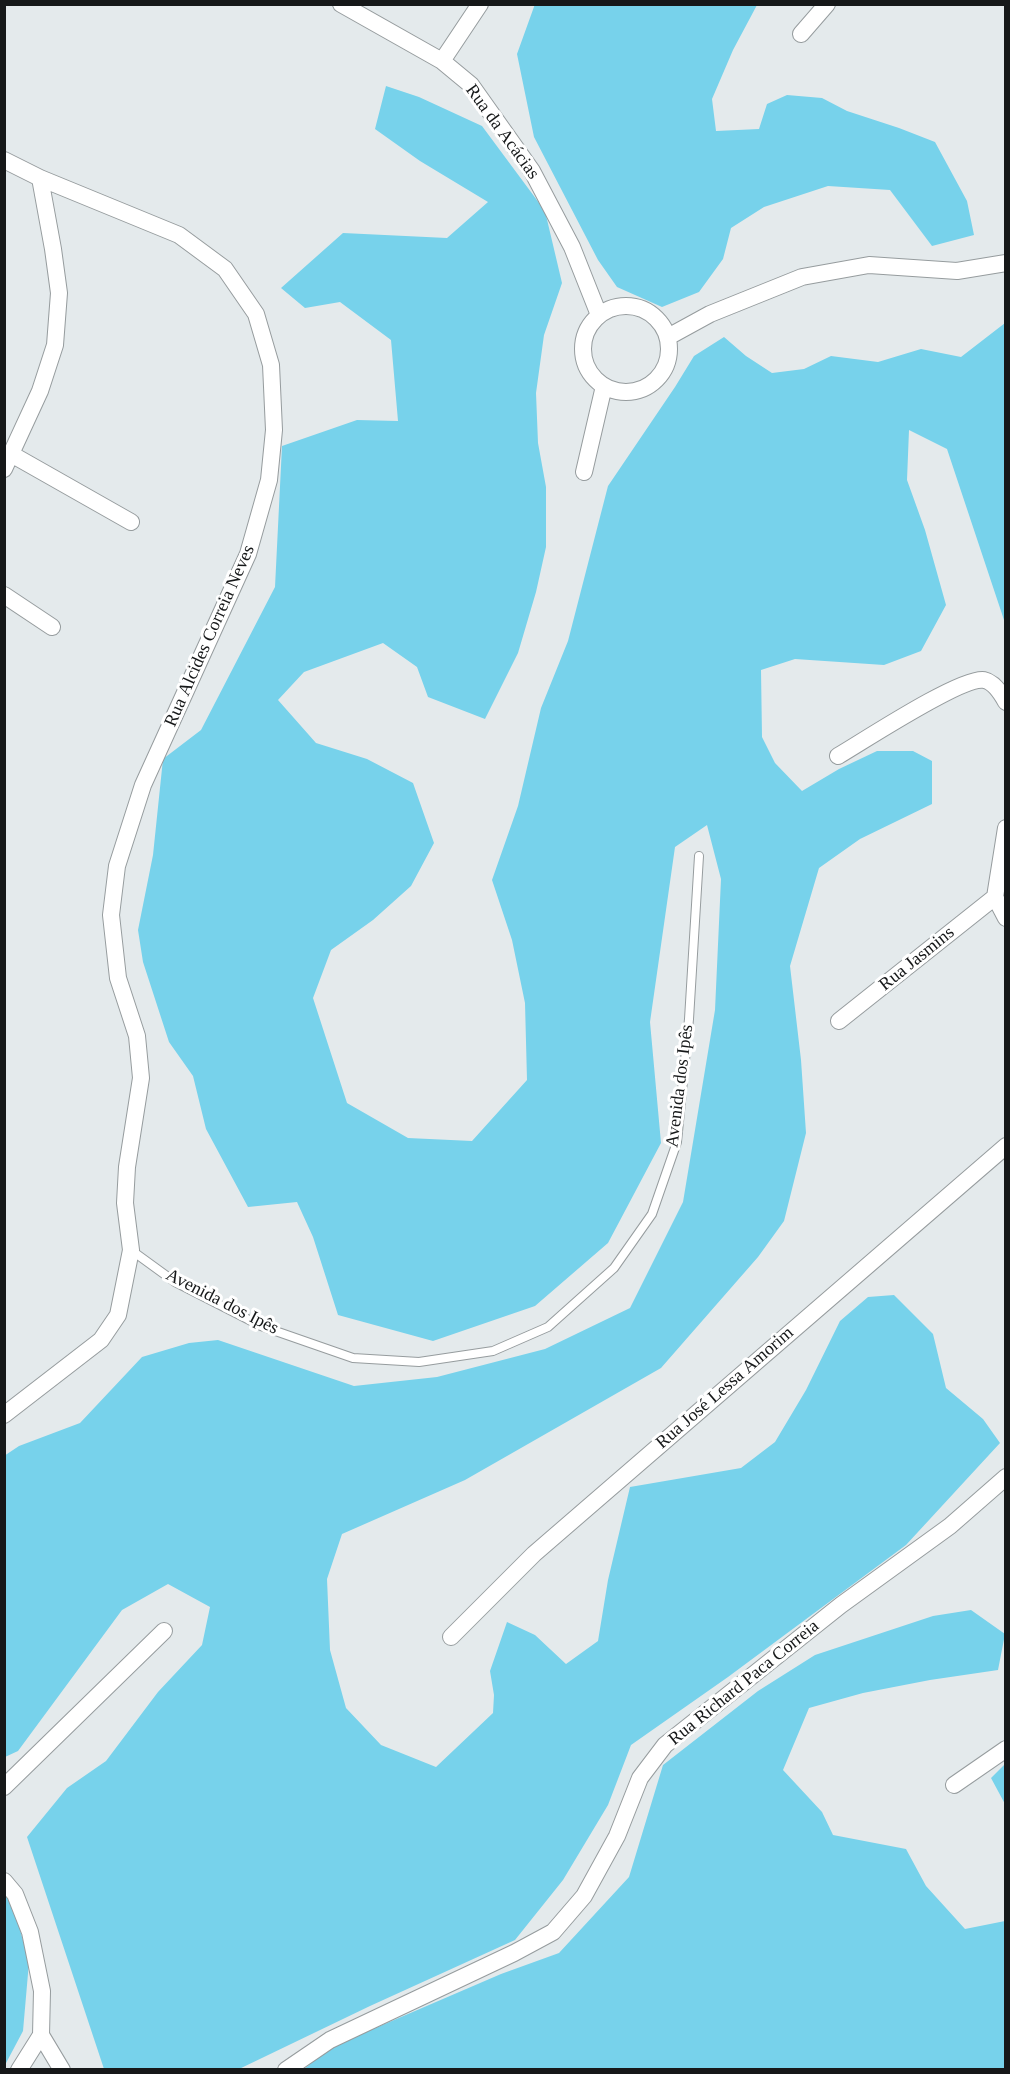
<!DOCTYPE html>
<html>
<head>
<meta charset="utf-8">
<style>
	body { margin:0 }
	#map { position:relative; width:1010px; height:2074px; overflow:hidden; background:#e4eaec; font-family:Georgia,serif }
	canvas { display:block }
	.frame { position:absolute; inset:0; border:6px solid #161819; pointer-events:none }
</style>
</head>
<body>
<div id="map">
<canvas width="1010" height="2074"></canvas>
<div class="frame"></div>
</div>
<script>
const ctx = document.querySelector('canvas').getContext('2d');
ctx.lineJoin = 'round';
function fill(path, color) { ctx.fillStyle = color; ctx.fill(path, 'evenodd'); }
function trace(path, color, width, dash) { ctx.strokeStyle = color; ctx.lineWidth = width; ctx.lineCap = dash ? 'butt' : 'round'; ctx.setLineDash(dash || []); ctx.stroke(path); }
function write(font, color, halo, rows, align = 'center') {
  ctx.font = font + ' Georgia,serif'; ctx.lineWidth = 6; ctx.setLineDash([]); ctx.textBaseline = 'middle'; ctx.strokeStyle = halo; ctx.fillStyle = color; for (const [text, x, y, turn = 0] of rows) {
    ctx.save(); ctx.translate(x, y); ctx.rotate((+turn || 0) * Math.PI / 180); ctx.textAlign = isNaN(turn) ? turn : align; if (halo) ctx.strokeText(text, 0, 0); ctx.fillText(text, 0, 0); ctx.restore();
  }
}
const green = new Path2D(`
	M 535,4 L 757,5 L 733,50 L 712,99 L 716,131 L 759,129 L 767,104 L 787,95 L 822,98 L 847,111 L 899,128 L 935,142 L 967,201 L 974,235 L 932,246 L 890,190 L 828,186 L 764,207 L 731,228 L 723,259 L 699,292 L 662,307 L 617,287 L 598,260 L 534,137 L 517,54 Z
	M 386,86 L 419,97 L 482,126 L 545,211 L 562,283 L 544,335 L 536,393 L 538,443 L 546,487 L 546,547 L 536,592 L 518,653 L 485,719 L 428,697 L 417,667 L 383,643 L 304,672 L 278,700 L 316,743 L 367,759 L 413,783 L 434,843 L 411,886 L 373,920 L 331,950 L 313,998 L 347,1103 L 408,1138 L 472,1141 L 527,1080 L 525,1003 L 512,940 L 492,880 L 518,806 L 541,708 L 568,641 L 608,486 L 675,387 L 694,356 L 724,337 L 746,356 L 772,373 L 804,369 L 831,356 L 878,362 L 921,349 L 961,357 L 1005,323 L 1005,623 L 947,449 L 909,430 L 907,480 L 925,530 L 946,605 L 921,651 L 884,665 L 795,659 L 761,670 L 762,737 L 775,763 L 802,791 L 839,769 L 877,751 L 913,751 L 932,761 L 932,804 L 860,839 L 819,868 L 790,966 L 801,1060 L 806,1133 L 784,1221 L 758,1257 L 661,1368 L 465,1480 L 342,1534 L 327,1579 L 330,1650 L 346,1708 L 381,1745 L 436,1767 L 493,1713 L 494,1695 L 490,1671 L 507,1622 L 535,1635 L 566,1664 L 598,1641 L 608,1580 L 630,1487 L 741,1468 L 775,1442 L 806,1390 L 840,1321 L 868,1297 L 894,1295 L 933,1334 L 946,1388 L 983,1419 L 1000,1443 L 906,1545 L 728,1677 L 631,1745 L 608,1805 L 563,1880 L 515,1940 L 370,2006 L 237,2070 L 104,2069 L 27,1837 L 67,1788 L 106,1761 L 158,1692 L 202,1645 L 210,1607 L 168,1584 L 122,1610 L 18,1751 L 5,1757 L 4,1456 L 19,1446 L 80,1423 L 142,1357 L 189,1343 L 218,1340 L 354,1386 L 437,1377 L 545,1349 L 630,1308 L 683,1202 L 715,1010 L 721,879 L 707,825 L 675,847 L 650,1022 L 661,1143 L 608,1243 L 535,1306 L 433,1341 L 338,1315 L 313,1237 L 297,1202 L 248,1207 L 206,1129 L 193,1076 L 169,1042 L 143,962 L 138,930 L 153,855 L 163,759 L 201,730 L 275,587 L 282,446 L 357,420 L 398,421 L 391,340 L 340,302 L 305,308 L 281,288 L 343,233 L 447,238 L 488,202 L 420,161 L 375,129 Z
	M 971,1610 L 1005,1634 L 998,1670 L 930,1680 L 863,1693 L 809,1708 L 783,1770 L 822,1812 L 833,1835 L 906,1849 L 926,1886 L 965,1929 L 1005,1921 L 1005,2069 L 303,2070 L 329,2048 L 501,1974 L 559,1953 L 629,1877 L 663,1765 L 758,1691 L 815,1655 L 933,1616 Z
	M 1005,1764 L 1005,1804 L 991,1778 Z
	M 5,1889 L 9,1890 L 29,1962 L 23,2031 L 5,2065 Z`);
const lane = new Path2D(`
	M 131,1250 L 175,1282 L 261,1326 L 353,1358 L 419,1362 L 493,1351 L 548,1327 L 614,1268 L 652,1214 L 677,1142 L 689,1019 L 699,856`);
const street = new Path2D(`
	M 341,4 L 442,61 L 471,85 L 532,171 L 572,247 L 599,315
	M 801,34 L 827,4
	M 442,61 L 480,4
	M 4,160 L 40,178 L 179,235 L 225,269 L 256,314 L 271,365 L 274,430 L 269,480 L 248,554 L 143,785 L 117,866 L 111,915 L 118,978 L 137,1036 L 141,1078 L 127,1167 L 125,1203 L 131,1250 L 118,1315 L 101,1340 L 4,1415
	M583 349a43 43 0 1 1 86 0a43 43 0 1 1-86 0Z
	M 668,337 L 710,314 L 802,277 L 869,265 L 957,271 L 1006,263
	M 11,454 L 131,522
	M 4,469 L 40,391 L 55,345 L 59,293 L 53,249 L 40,178
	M 584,472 L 604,386
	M 4,595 L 52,627
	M 838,756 C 862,742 962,676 984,680 C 994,682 1001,693 1006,702
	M 1006,828 L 995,897 L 1006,918
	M 839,1021 L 995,897
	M 451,1637 L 534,1554 L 1006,1146
	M 954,1785 L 1006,1749
	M 4,1787 L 164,1631
	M 4,1881 L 15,1894 L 30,1932 L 42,1991 L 41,2035 L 62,2070
	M 19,2070 L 41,2035
	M 286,2070 L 330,2040 L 514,1953 L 553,1932 L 584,1896 L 617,1836 L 640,1778 L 665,1745 L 841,1605 L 950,1526 L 1006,1477`);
const streetNames = [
	["Rua da Acácias",502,132,54],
	["Rua Alcides Correia Neves",210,636,-66],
	["Rua Jasmins",917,959,-39],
	["Avenida dos Ipês",680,1086,-83],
	["Avenida dos Ipês",222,1302,27],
	["Rua José Lessa Amorim",725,1388,-41],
	["Rua Richard Paca Correia",744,1683,-39]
];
fill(green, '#77d2eb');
trace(lane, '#969c9e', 10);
trace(street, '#969c9e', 18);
trace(lane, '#fff', 8);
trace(street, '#fff', 16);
write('18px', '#161819', '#fff', streetNames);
</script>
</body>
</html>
